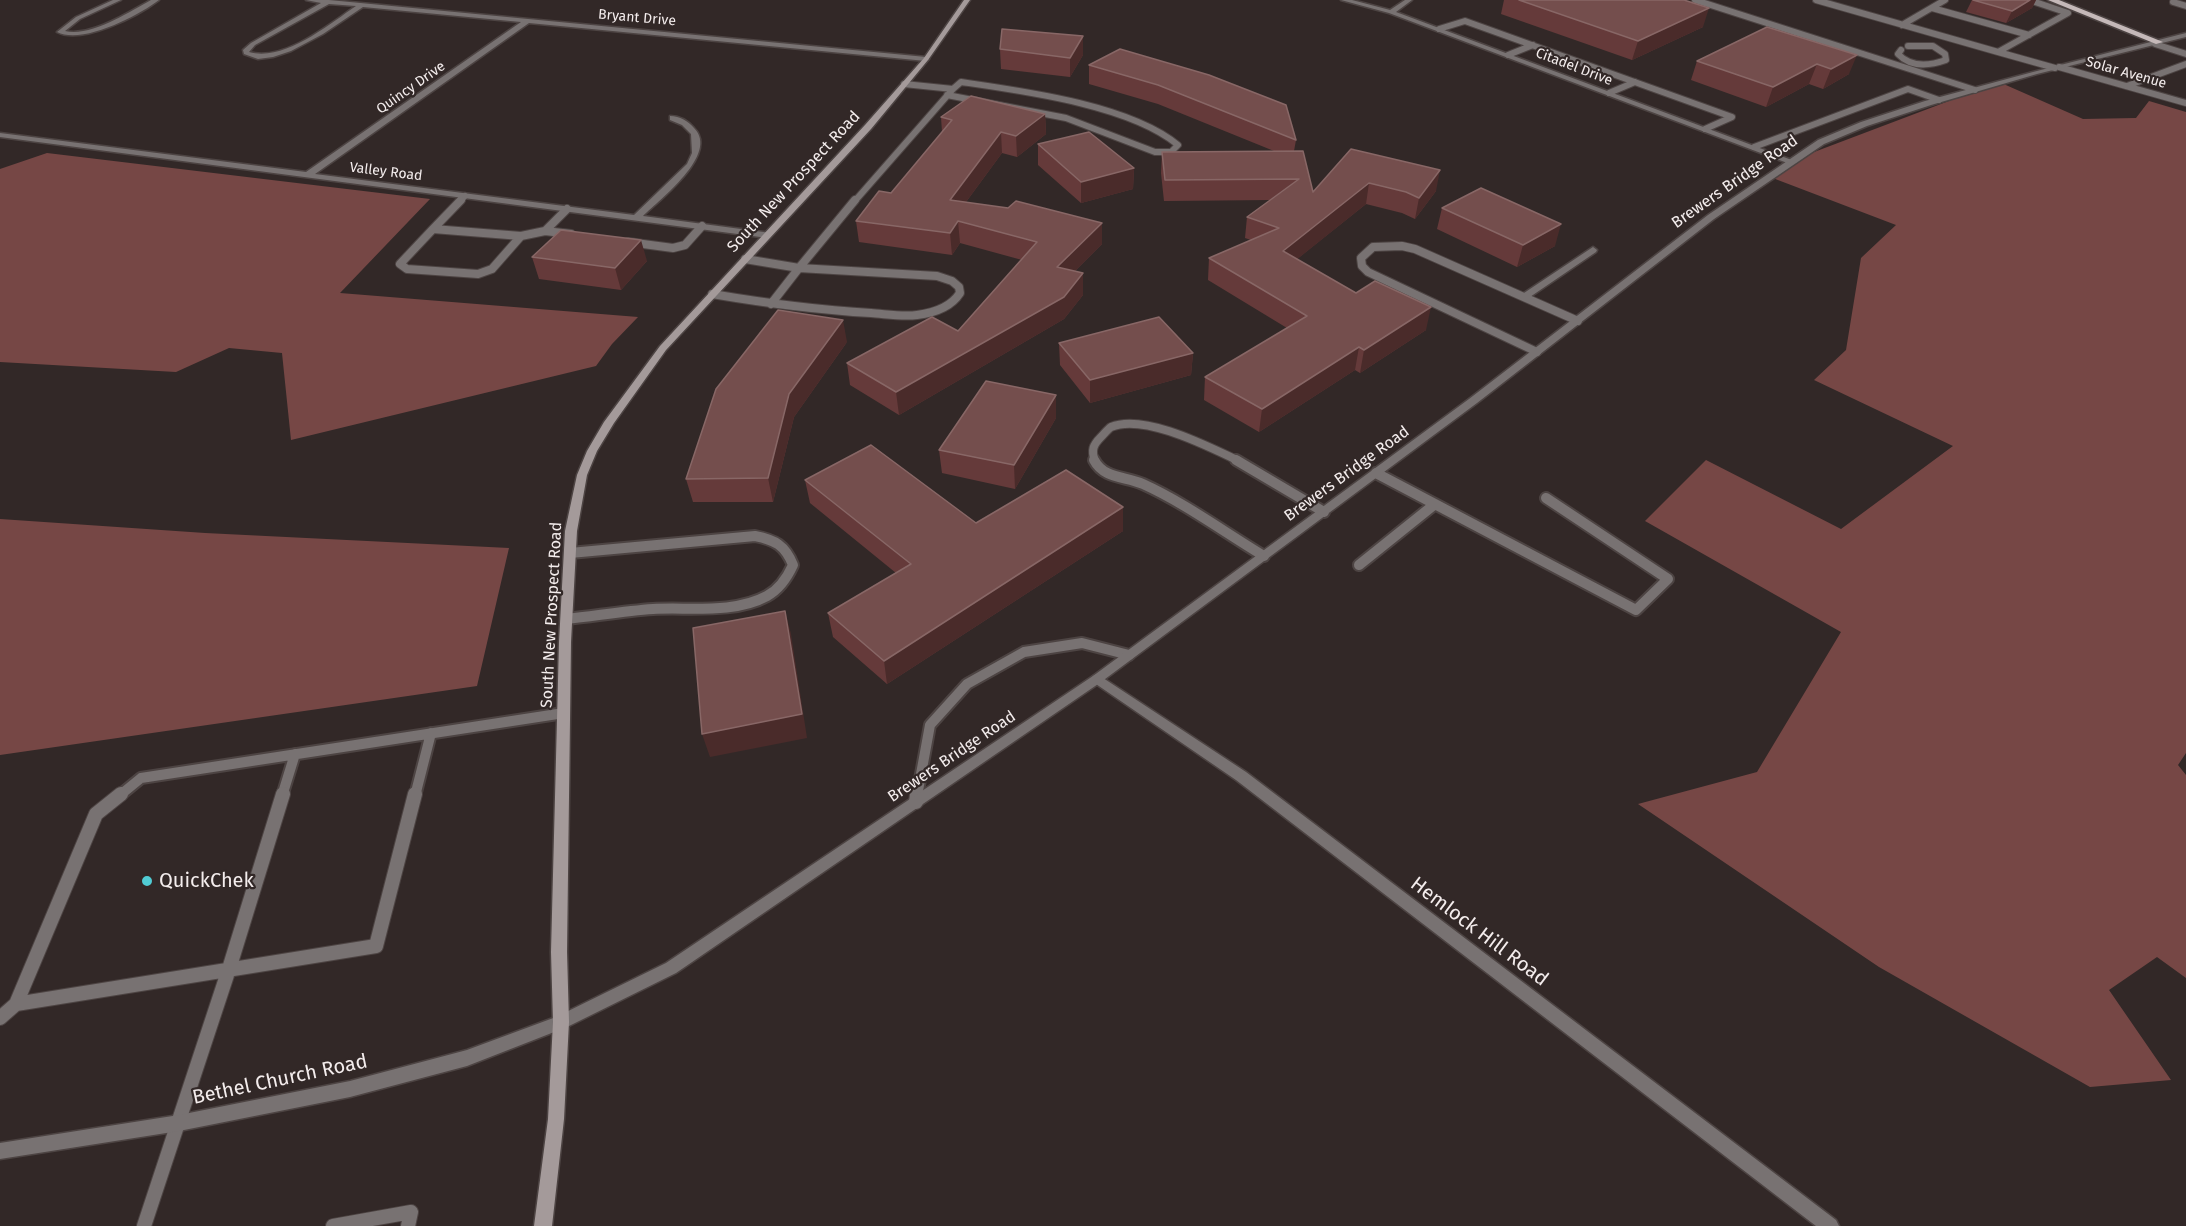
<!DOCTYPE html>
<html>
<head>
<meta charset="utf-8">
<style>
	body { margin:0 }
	canvas { display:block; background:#322827 }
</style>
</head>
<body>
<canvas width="2186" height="1226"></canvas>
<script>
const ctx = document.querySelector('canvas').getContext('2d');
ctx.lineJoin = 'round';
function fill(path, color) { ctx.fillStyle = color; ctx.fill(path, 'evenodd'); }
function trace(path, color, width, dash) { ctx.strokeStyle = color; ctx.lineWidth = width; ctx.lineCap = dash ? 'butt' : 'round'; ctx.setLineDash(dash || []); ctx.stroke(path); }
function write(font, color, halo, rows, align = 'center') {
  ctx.font = font + ' "Fira Sans",sans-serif'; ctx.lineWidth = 4.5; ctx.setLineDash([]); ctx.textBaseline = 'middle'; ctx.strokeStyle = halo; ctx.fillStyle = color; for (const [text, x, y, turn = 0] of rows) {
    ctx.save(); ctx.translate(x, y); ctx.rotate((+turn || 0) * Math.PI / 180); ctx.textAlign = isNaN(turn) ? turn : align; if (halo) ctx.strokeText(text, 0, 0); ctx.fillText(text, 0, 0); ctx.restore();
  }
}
const forest = new Path2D(`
	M 1999,82 L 2083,119 L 2136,118 L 2149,101 L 2186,112 L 2186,753 L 2178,765 L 2186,775 L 2186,978 L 2157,957 L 2109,990 L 2171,1080 L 2090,1087 L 1879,967 L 1638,804 L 1757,772 L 1841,632 L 1645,521 L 1706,460 L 1841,529 L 1953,446 L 1814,380 L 1846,350 L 1861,258 L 1896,225 L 1770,177 L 1793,160 Z
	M 47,153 L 430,199 L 340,293 L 638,317 L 612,344 L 596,366 L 291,440 L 282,353 L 229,348 L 176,372 L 0,362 L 0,169 Z
	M 0,519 L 205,533 L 509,548 L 477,686 L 0,755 Z`);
const serviceFar3 = new Path2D(`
	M 1695,0 L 1975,90
	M 1816,0 L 1998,52 L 2068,13 L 2029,0
	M 2173,2 L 2186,6
	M 1932,8 L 2029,35
	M 1902,25 L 1945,0
	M 1439,29 L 1465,21 L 1732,117 L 1705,129
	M 2155,44 L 2186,54
	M 1901,50 L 1898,54 C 1911,68 1929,66 1946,60 L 1945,54 L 1933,46 L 1908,46
	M 1998,52 L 2055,68
	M 1508,55 L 1533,45
	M 2059,67 L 2186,103
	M 2127,86 L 2186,64
	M 1609,93 L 1635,82
	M 947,95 L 1066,118 L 1155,152 L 1171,152 L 1178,145 C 1130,105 1023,91 961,82 L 953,89
	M 1754,147 L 1908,89 L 1939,100
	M 459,202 L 465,196
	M 854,202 L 953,89 L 904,84`);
const serviceFar2 = new Path2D(`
	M 567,209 L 545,231 L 571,234
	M 433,229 L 461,200
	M 433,229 L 521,236 L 492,269 L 478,274 L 407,269 L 400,264 Z
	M 521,236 L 545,231
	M 628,242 L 673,248 L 685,245 L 702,226
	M 745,259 L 799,268 L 771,304
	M 712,294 C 765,303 818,310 871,313 C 886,314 902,317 917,315 C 933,313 951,307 960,293 L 959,287 L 952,281 L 937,276 L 799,268 L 855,200
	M 1537,352 L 1368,272 L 1362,266 L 1361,258 L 1373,247 L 1402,246 L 1415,249 L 1578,321
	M 1095,461 C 1091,450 1093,445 1101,437 C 1104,434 1108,429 1111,427 C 1144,413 1209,447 1239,461`);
const serviceFar1 = new Path2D(`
	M 1094,460 C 1104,479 1125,476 1143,484 C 1185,503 1224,532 1264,556
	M 1236,460 L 1324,512
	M 1376,473 L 1636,610 L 1668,579 L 1546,498
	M 1359,565 L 1435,504
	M 566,619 C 595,616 624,611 653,609 C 689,607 734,614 767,596 C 780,589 787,578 793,565 C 785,545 775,540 755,536 L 570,553
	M 119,796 L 141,778 L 564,713
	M 282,796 L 295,754
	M 415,796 L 431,733
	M 917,796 L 930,725 L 967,684 L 1024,652 L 1082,643 L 1129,655`);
const service = new Path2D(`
	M 916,802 L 917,794
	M 16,1004 L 376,946 L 415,794
	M 0,1018 L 16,1004 L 96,814 L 121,794
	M 144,1226 L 229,969 L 283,794
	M 333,1226 L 411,1212 L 408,1226`);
const minor = new Path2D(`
	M 113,0 L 121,0 L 80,19 L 65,31 C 91,37 129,12 151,0 L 159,0 C 138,16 82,45 57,32 L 76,17 Z
	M 306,0 L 329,0 L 926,57 L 929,59 L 926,61 L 529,23 L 315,174 L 634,215 L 687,164 L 692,153 L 691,134 L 682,125 L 670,120 L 670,116 C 680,116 688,121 694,128 C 720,154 659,200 643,216 L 771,233 L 772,235 L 768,238 L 0,137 L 0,133 L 306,172 L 521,22 L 363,7 L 323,34 L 291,51 L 273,57 L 258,59 L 244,54 L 243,50 L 251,43 L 321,3 ZM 329,4 L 356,6 C 328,25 284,62 249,52 L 255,45 Z
	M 1341,0 L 1352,0 L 1390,10 L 1405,0 L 1412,0 L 1396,12 L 1797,162 L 1790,164 L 1389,13 Z
	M 1593,247 L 1597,250 L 1596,252 L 1527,299 L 1521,299 L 1521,295 Z
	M 1097,674 L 1246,772 L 1836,1220 L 1839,1226 L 1816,1226 L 1236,780 L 1093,682 L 1091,679 L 1093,676 Z`);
const tertiary = new Path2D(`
	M 2186,33 L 2186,37 L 2037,74 L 1931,105 L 1867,126 L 1824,144 L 1714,219 L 1477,403 L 1101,682 L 676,973 L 567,1027 L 467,1066 L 350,1097 L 179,1131 L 0,1159 L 0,1143 L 179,1115 L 350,1081 L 467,1050 L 556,1017 L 666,963 L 1093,676 L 1469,399 L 1708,215 L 1818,140 L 1861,122 L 1925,101 L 2033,72 Z`);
const secondary = new Path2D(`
	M 964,0 L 970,0 L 928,60 L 871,129 L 666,350 L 614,423 L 597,451 L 587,475 L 577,531 L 571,642 L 567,952 L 569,1022 L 564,1119 L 552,1226 L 534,1226 L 548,1119 L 553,1022 L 551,952 L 559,642 L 565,531 L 577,475 L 587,451 L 604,422 L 660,346 L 865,125 L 924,58 Z`);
const primary = new Path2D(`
	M 2048,0 L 2059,0 L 2163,42 L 2156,44 Z`);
const wall = new Path2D(`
	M 1504,0 L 1684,0 L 1703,27 L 1632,60 L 1501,14 Z
	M 1972,0 L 2036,0 L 2032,8 L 2006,23 L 1966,12 Z
	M 1767,27 L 1849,74 L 1823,89 L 1809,84 L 1766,107 L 1691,80 L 1697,61 Z
	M 1000,49 L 1083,55 L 1070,77 L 1001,69 Z
	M 1089,65 L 1286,105 L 1296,140 L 1294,151 L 1313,192 L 1351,149 L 1436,191 L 1415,219 L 1402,213 L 1366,204 L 1297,259 L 1356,293 L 1426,330 L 1360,373 L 1355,370 L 1259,432 L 1204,400 L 1205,377 L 1287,328 L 1208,280 L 1209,258 L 1251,240 L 1245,238 L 1247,217 L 1270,200 L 1164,201 L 1161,173 L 1162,152 L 1274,151 L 1158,104 L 1089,84 Z
	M 1045,114 L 1046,134 L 1017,157 L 1002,153 L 966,202 L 1102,244 L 1075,271 L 1083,295 L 1064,319 L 899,415 L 850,385 L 847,363 L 958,331 L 1022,260 L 960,243 L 952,255 L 859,242 L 856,221 L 891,193 L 942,132 L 941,117 Z
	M 1038,144 L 1134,168 L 1133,189 L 1081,203 L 1038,165 Z
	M 1442,208 L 1555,246 L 1517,267 L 1437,229 Z
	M 532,257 L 647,261 L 621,290 L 539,279 Z
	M 847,342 L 794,417 L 773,502 L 693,502 L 686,479 Z
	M 1059,343 L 1193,353 L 1191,375 L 1090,403 L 1060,365 Z
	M 1056,395 L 1056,418 L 1015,489 L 942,473 L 939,450 Z
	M 805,480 L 976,523 L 1123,507 L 1123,531 L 887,684 L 833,637 L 828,613 L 896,573 L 810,503 Z`);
const shadedWall = new Path2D(`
	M 2030,0 L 2036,0 L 2032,8 L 2006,23 L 2012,11 Z
	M 1709,8 L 1703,27 L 1632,60 L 1638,41 Z
	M 1083,36 L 1083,55 L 1070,77 L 1070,58 Z
	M 1857,55 L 1849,74 L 1823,89 L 1831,69 Z
	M 1817,64 L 1809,84 L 1766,107 L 1773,87 Z
	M 1045,114 L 1046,134 L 1017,157 L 1016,136 Z
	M 1001,132 L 1002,153 L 952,221 L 950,200 Z
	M 1134,168 L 1133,189 L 1081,203 L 1081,182 Z
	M 1440,170 L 1436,191 L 1415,219 L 1419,198 Z
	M 1369,183 L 1366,204 L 1280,273 L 1283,251 Z
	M 958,221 L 960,243 L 952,255 L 950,233 Z
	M 1102,223 L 1102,244 L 1057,289 L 1057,267 Z
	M 1561,224 L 1555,246 L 1517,267 L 1523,245 Z
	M 641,240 L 647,261 L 621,290 L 615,268 Z
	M 1083,273 L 1083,295 L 1064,319 L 899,415 L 896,392 Z
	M 1431,307 L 1426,330 L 1360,373 L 1364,350 Z
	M 843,320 L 847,342 L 794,417 L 773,502 L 768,478 L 789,394 Z
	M 1359,347 L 1355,370 L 1259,432 L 1262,409 Z
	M 1193,353 L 1191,375 L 1090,403 L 1090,380 Z
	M 1056,395 L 1056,418 L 1015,489 L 1014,465 Z
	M 1123,507 L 1123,531 L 887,684 L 884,661 Z
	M 785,611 L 791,634 L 807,738 L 710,757 L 702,734 Z`);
const building = new Path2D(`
	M 1519,0 L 1684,0 L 1709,8 L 1638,41 Z
	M 1973,0 L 2030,0 L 2012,11 Z
	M 1767,27 L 1857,55 L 1831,69 L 1817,64 L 1773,87 L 1697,61 Z
	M 1002,29 L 1083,36 L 1070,58 L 1000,49 Z
	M 1120,49 L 1209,75 L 1286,105 L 1296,140 L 1158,85 L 1089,65 Z
	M 971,96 L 1045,114 L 1016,136 L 1001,132 L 950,200 L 1008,208 L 1016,201 L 1102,223 L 1057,267 L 1083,273 L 1064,297 L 896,392 L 847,363 L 932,317 L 958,331 L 1037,242 L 958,221 L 950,233 L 856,221 L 879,191 L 891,193 L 952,120 L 941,117 Z
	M 1089,132 L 1134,168 L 1081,182 L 1038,144 Z
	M 1351,149 L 1440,170 L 1419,198 L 1406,192 L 1369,183 L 1283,251 L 1356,293 L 1375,281 L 1431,307 L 1364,350 L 1359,347 L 1262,409 L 1205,377 L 1307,316 L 1209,258 L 1279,228 L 1247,217 L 1299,179 L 1165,180 L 1162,152 L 1303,151 L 1313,192 Z
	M 1481,188 L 1561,224 L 1523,245 L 1442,208 Z
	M 561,230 L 641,240 L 615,268 L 532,257 Z
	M 778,310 L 843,320 L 789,394 L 768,478 L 686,479 L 716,389 Z
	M 1159,317 L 1193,353 L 1090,380 L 1059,343 Z
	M 986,381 L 1056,395 L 1014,465 L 939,450 Z
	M 871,445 L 976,523 L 1066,470 L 1123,507 L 884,661 L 828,613 L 911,564 L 805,480 Z
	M 785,611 L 802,714 L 702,734 L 693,628 Z`);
const markers = [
	[147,881,6,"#51ccd4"]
];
const farStreetnames = [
	["Bryant Drive",637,18,5],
	["Citadel Drive",1574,67,21],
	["Solar Avenue",2126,73,16],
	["Quincy Drive",411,88,-35],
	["Valley Road",386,172,7]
];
const streetNames = [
	["South New Prospect Road",794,182,-47],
	["Brewers Bridge Road",1735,182,-35],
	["Brewers Bridge Road",1347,474,-36],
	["South New Prospect Road",552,615,-87],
	["Brewers Bridge Road",952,757,-34]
];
const nearPoinames = [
	["QuickChek",159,881]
];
const nearStreetnames = [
	["Hemlock Hill Road",1479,932,37],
	["Bethel Church Road",280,1080,-12]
];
fill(forest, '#764745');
trace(serviceFar3, '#4d4443', 8);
trace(serviceFar2, '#4d4443', 10);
trace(serviceFar1, '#4d4443', 14);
trace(service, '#4d4443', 16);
trace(minor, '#4d4443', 3);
trace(tertiary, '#4d4443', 3);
trace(secondary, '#4d4443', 3);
trace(primary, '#4d4443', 3);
trace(serviceFar3, '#787272', 6);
trace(serviceFar2, '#787272', 8);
trace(serviceFar1, '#787272', 10);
trace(service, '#787272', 14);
fill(minor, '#787272');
fill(tertiary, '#787272');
fill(secondary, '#a49a9a');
fill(primary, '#c5b9b9');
fill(wall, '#653a3a');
fill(shadedWall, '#4a2b2a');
fill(building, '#744e4d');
trace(building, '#886766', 1.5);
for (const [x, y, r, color] of markers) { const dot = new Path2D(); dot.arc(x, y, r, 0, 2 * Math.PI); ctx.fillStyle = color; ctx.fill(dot); trace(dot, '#322827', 2); }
write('14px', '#f4eded', '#322827', farStreetnames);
write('16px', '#f4eded', '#322827', streetNames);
write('20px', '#f4eded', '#322827', nearPoinames, 'left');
write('20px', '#f4eded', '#322827', nearStreetnames);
</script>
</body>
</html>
